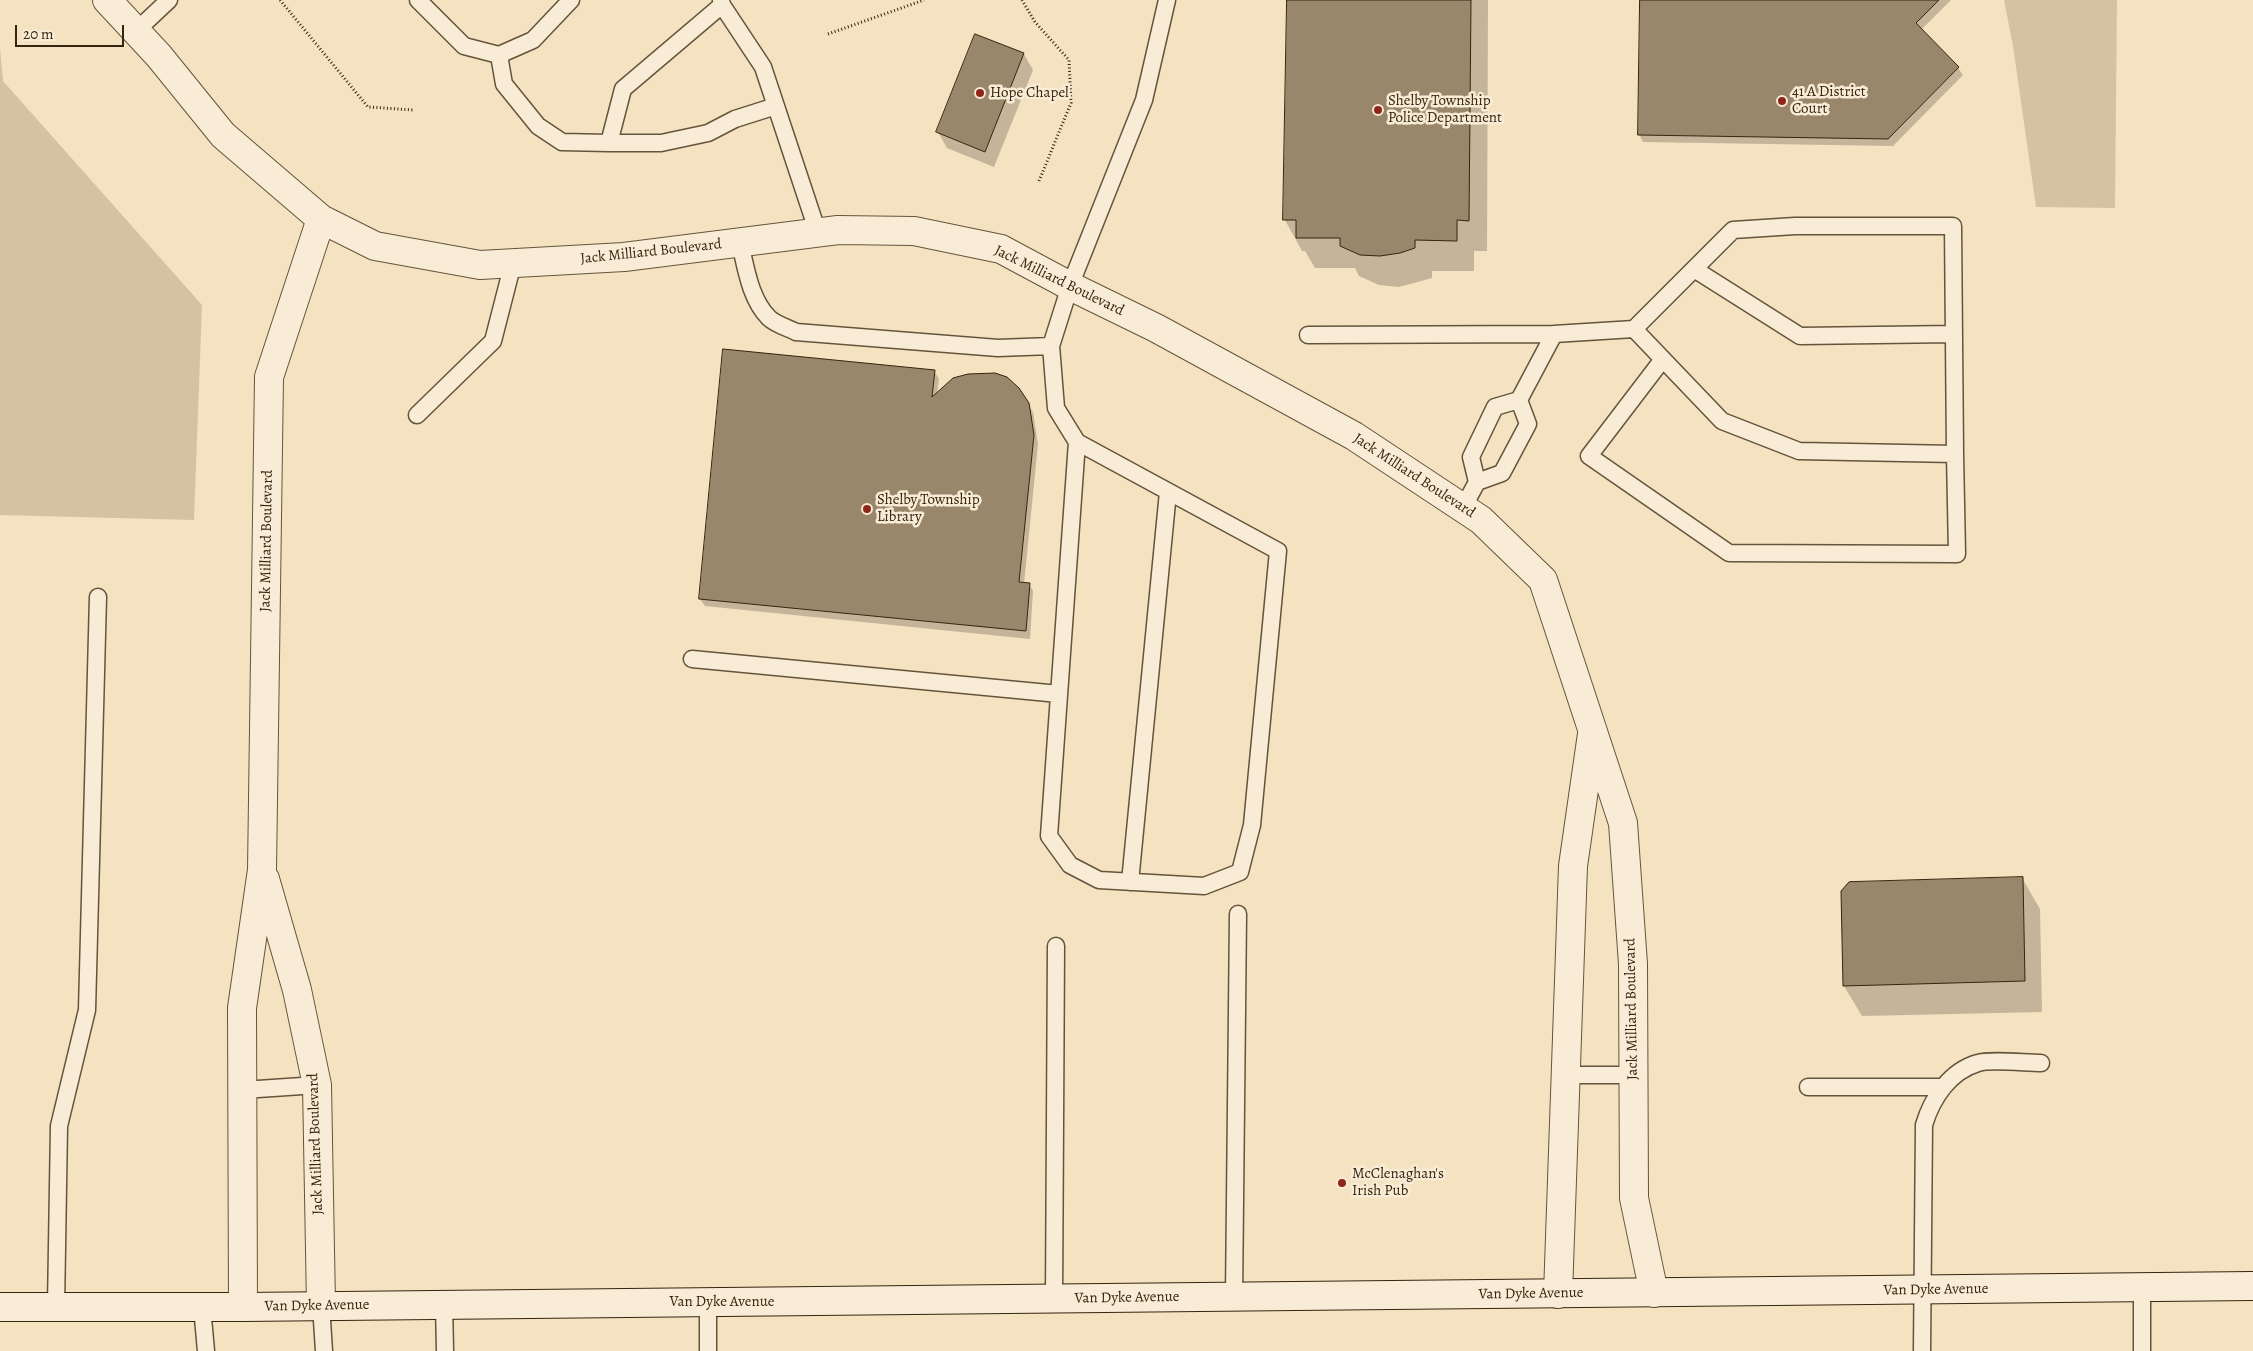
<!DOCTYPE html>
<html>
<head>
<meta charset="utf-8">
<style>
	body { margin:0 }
	#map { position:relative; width:2253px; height:1351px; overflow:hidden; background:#f4e2c1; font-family:Alegreya,serif }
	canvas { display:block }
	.scale { position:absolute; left:15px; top:25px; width:109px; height:22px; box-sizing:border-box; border:2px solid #35240e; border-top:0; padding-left:6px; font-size:15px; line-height:18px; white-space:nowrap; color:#35240e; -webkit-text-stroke:4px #f8ecd7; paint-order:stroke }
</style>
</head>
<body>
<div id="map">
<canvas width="2253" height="1351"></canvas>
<div class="scale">20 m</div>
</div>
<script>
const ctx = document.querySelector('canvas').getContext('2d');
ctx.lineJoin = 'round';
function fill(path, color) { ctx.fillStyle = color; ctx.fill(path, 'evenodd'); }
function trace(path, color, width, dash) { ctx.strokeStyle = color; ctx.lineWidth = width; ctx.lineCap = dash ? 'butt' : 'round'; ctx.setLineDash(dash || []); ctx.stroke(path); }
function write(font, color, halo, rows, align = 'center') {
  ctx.font = font + ' Alegreya,serif'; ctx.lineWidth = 5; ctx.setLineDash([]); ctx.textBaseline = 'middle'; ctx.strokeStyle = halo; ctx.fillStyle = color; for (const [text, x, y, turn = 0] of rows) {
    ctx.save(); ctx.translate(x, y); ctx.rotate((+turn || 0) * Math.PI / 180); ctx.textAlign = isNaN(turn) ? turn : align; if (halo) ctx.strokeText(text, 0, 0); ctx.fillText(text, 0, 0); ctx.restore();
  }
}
const green = new Path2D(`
	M 2004,0 L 2117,0 L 2115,208 L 2036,207 L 2013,46 Z
	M 0,48 L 3,81 L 202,305 L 194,520 L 0,515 Z`);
const shadow = new Path2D(`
	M 1289,0 L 1488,0 L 1487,251 L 1474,251 L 1474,271 L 1432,271 L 1432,278 L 1399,287 L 1379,285 L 1359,276 L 1355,268 L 1315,268 L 1305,251 L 1302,251 L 1285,220 Z
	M 1641,0 L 1951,0 L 1921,30 L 1958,68 L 1963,75 L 1893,146 L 1643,142 L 1639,134 Z
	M 976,36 L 1024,54 L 1033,70 L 994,167 L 947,148 L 938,132 Z
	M 934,371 L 939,379 L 937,394 L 1028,404 L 1033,412 L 1038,444 L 1024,584 L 1029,584 L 1033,591 L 1030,639 L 705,606 L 700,599 Z
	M 2022,878 L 2040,909 L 2042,1012 L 1862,1016 L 1844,986 Z`);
const building = new Path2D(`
	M 1287,0 L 1471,0 L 1469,221 L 1457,220 L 1457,241 L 1415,240 L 1415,248 L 1400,253 L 1380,256 L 1360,255 L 1340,246 L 1340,238 L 1296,238 L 1296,220 L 1283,220 Z
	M 1640,0 L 1939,0 L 1916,23 L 1959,67 L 1888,139 L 1638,135 Z
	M 975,34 L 1024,53 L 985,152 L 936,132 Z
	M 723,349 L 935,370 L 932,397 L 953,378 L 968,374 L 995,373 L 1007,377 L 1019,388 L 1029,403 L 1034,435 L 1019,582 L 1030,583 L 1026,631 L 699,599 Z
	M 2023,877 L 2025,981 L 1843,986 L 1841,891 L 1849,882 Z`);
const path = new Path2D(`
	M 280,0 L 368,107 L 414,110
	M 1022,0 L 1035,22 L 1069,60 L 1071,103 L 1039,181
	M 828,34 L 924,0`);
const lane = new Path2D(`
	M 418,0 L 464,46 L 499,55 L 533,40 L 571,0
	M 721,0 L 722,5 L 763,67 L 818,233
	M 136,31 L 169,0
	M 499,55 L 504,84 L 538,126 L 562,142 L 609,143 L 623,89 L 722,5
	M 609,143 L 661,143 L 708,133 L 735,119 L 776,106
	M 740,243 C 746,268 750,299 769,318 C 775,324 788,328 796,332 L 998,348 L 1051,346
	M 1694,269 L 1800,336 L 1954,334
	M 1308,335 L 1554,334
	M 1663,359 L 1589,456 L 1729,553 L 1957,554 L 1955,454
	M 417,415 L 493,341 L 513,263
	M 1077,442 L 1278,551 L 1252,825 L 1240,872 L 1204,886 L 1099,880 L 1070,865 L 1049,836 L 1077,442 L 1056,408 L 1051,346 L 1070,286 L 1144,100 L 1167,0
	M 1477,482 L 1502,473 L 1528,424 L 1519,400 L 1554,334 L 1634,329 L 1733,230 L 1795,226 L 1953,226 L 1955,454 L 1799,451 L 1722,421 L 1634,329
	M 1463,508 L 1477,482 L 1471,457 L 1495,407 L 1519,400
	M 692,659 L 1059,694
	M 1130,882 L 1168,492
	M 1566,1075 L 1634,1075
	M 1808,1087 L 1942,1087
	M 243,1090 L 317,1085
	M 1234,1297 L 1238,914
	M 1054,1299 L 1056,946
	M 708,1302 L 708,1351
	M 444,1304 L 445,1351
	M 321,1305 L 324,1351
	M 56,1307 L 59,1126 L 87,1010 L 98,597
	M 202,1307 L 206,1351
	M 1922,1351 L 1924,1125 C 1932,1098 1950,1071 1978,1063 C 1990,1059 2026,1063 2041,1063
	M 2142,1351 L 2142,1287`);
const street = new Path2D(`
	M 107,0 L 159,56 L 223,135 L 321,219 L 375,246 L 480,265 L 624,257 L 838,230 L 914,231 L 1001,249 L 1070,286 L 1156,328 L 1354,436 L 1481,520 L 1543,580 L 1623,823 L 1633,964 L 1634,1198 L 1654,1293
	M 265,879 L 297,990 L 317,1085 L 321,1305
	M 1558,1294 L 1573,866 L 1592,734
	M 243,1307 L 242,1008 L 262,870 L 269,377 L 321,219`);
const secondary = new Path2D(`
	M 0,1307 L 243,1307 L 2253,1286`);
const markers = [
	[980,93,5,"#8f2418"],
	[1782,101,5,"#8f2418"],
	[1378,110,5,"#8f2418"],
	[867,509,5,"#8f2418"],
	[1342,1183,5,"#8f2418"]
];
const poiNames = [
	["41 A District",1792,92],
	["Court",1792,109],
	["Hope Chapel",990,93],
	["Shelby Township",1388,101],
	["Police Department",1388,118],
	["Shelby Township",877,500],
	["Library",877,517],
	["McClenaghan's",1352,1174],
	["Irish Pub",1352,1191]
];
const streetNames = [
	["Jack Milliard Boulevard",651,252,-6],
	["Jack Milliard Boulevard",1059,281,26],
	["Jack Milliard Boulevard",1414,476,33],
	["Jack Milliard Boulevard",267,541,-89],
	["Jack Milliard Boulevard",1632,1009,-91],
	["Jack Milliard Boulevard",316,1144,-92],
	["Van Dyke Avenue",1936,1290,-1],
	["Van Dyke Avenue",1531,1294,-1],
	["Van Dyke Avenue",1127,1298,-1],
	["Van Dyke Avenue",722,1302],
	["Van Dyke Avenue",317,1306,-1]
];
fill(green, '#d4c2a3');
fill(shadow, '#0003');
fill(building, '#98876b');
trace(building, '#35240e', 1);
trace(lane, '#65543b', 19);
trace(street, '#65543b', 30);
trace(secondary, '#35240e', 30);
trace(path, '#35240e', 3, [1, 2.5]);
trace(lane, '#f8ecd7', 16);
trace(street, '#f8ecd7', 28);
trace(secondary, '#f8ecd7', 28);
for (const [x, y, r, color] of markers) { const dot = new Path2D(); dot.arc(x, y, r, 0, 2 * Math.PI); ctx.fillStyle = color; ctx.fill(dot); trace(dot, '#f8ecd7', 2); }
write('15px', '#35240e', '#f8ecd7', poiNames, 'left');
write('15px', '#35240e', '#f8ecd7', streetNames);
</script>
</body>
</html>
